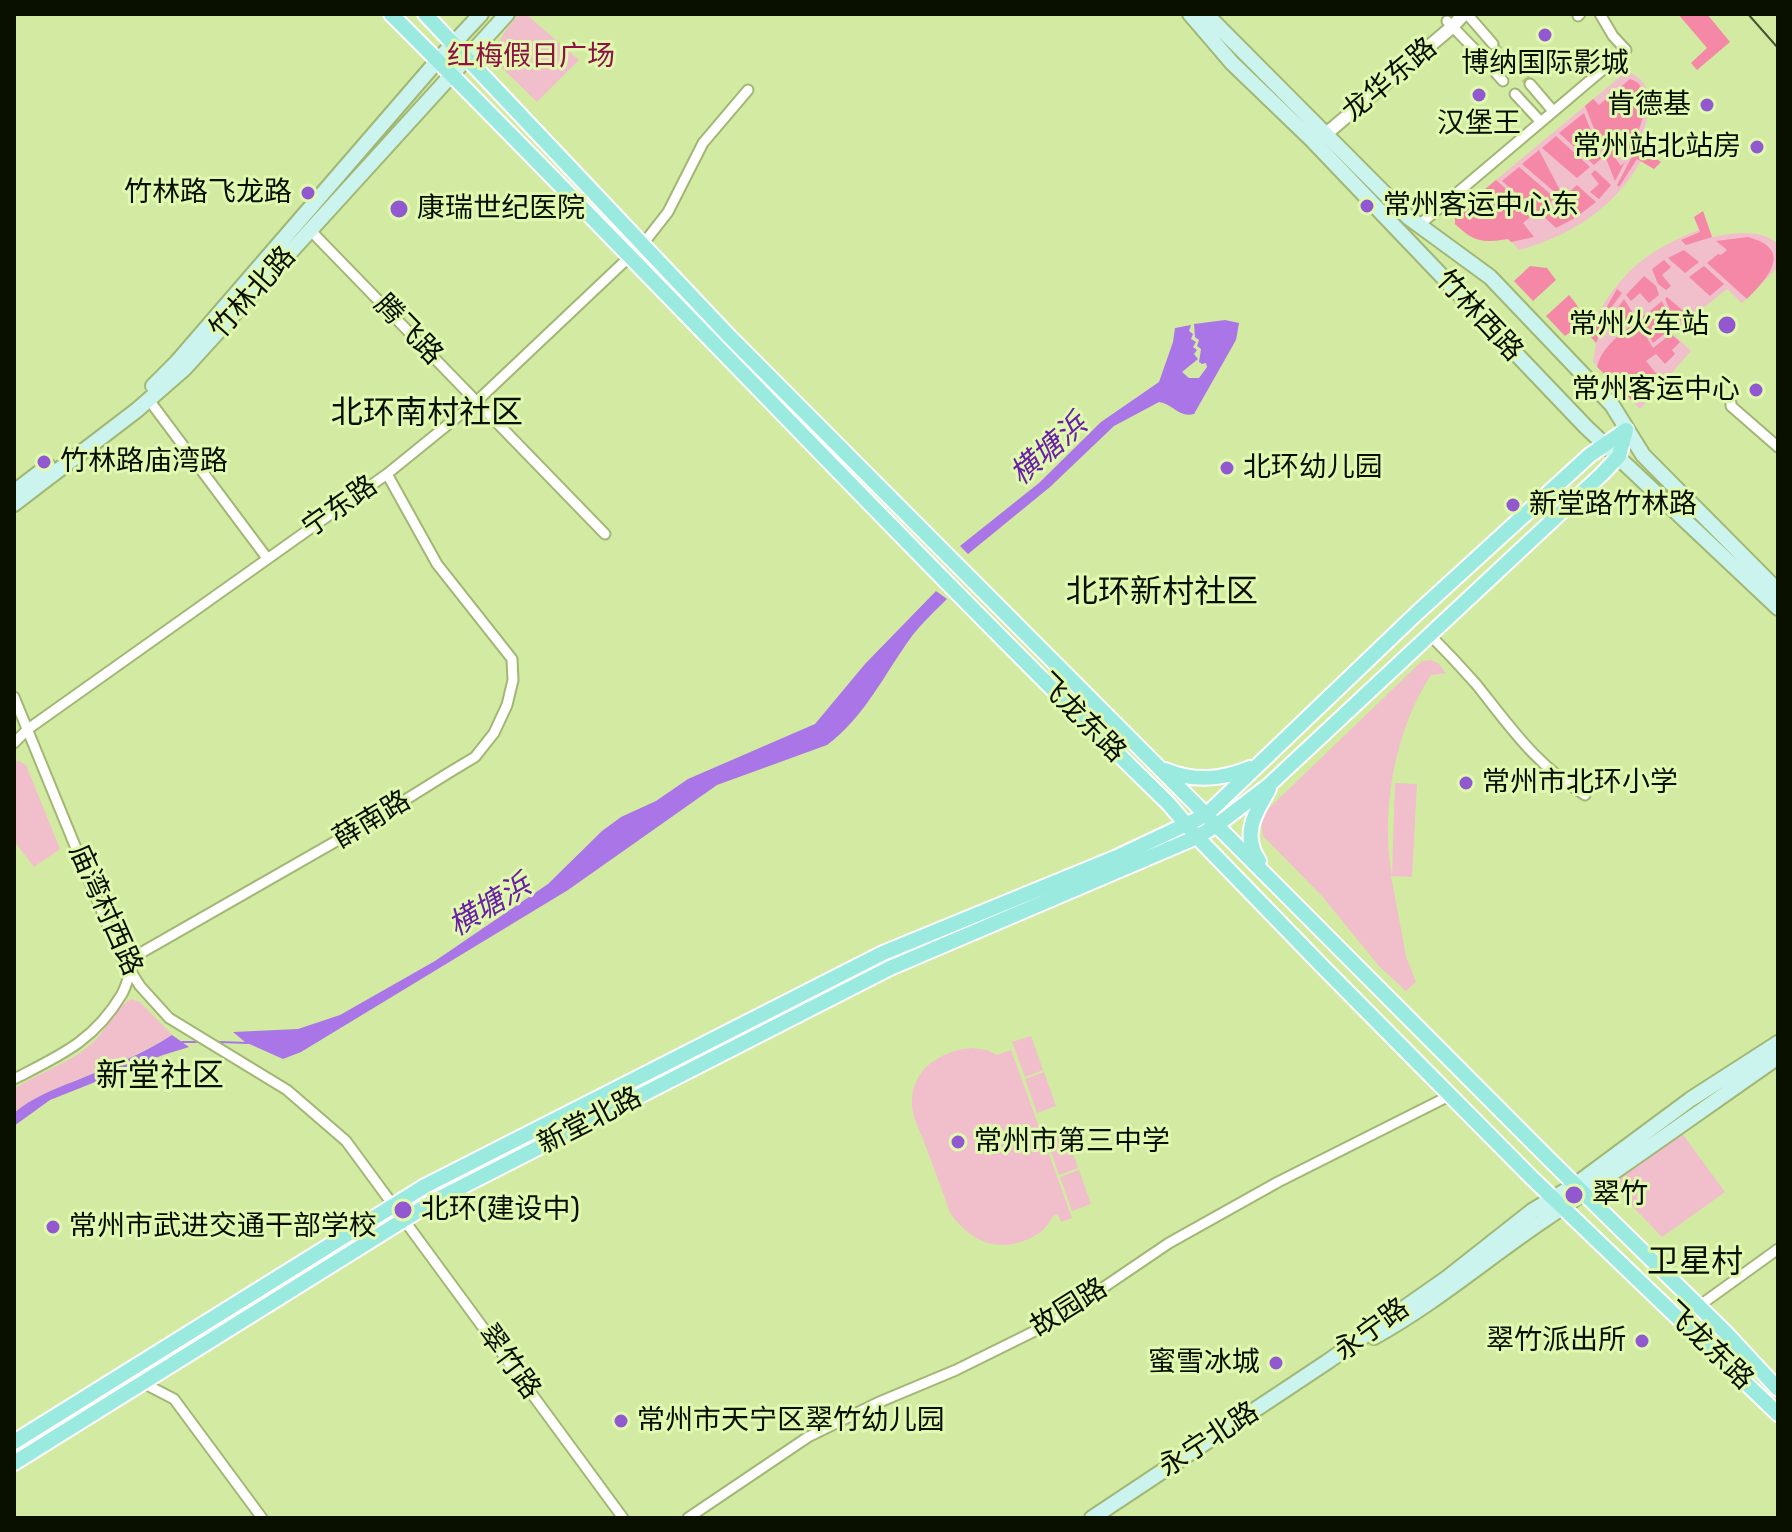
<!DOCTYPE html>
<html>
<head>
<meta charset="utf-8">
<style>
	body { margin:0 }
	#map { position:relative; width:1792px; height:1532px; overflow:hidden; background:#d3eaa3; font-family:Rubik,sans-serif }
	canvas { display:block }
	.frame { position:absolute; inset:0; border:16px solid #091000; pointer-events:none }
</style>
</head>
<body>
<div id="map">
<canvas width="1792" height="1532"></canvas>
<div class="frame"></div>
</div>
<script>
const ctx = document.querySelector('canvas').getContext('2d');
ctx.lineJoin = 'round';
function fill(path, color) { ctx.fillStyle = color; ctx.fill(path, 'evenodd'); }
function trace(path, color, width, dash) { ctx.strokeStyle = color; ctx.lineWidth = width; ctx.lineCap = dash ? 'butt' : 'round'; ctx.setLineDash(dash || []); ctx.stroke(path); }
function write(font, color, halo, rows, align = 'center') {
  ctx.font = font + ' Rubik,"Noto Sans SC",sans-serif'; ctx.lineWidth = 6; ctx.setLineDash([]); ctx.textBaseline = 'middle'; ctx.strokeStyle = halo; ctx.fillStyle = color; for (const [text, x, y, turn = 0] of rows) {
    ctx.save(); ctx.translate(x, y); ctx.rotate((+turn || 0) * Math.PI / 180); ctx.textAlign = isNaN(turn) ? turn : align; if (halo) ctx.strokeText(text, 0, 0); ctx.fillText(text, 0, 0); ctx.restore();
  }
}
const green = new Path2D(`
	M 519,14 L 526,14 L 579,60 L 537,102 L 498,64 C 494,41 506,30 519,14 Z
	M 1627,71 C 1662,87 1649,118 1637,147 L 1661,162 L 1654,169 L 1641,161 C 1614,208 1571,236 1519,250 L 1509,239 C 1482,243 1474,242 1455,224 L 1455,214 Z
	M 1703,211 L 1712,237 C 1734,233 1760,228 1778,244 L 1778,267 L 1742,303 L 1727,289 L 1672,333 L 1691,351 L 1640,409 L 1593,362 L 1596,343 L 1587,332 C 1618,277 1639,253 1699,230 L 1694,217 Z
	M 1431,660 L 1438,663 L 1446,673 L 1431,675 C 1395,729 1380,812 1392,875 L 1395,783 L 1417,784 L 1412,877 L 1391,876 L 1406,956 L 1416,982 L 1406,991 L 1379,966 L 1321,895 L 1263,836 C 1261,825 1261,818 1268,809 L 1422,661 Z
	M 19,761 L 26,765 L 60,849 L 34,867 L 14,841 L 14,762 Z
	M 131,999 L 140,1002 L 172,1035 C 143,1053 113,1065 81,1078 C 58,1088 33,1096 14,1113 L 14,1089 C 38,1073 68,1064 90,1045 C 106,1032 114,1009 131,999 Z
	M 1031,1036 L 1043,1070 L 1025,1077 L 1012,1042 Z
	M 972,1048 L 987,1050 L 997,1055 L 1011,1050 L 1072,1218 L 1061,1222 L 1058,1214 L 1053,1216 C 1047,1228 1039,1235 1026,1240 C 994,1253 969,1239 950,1213 C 942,1189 933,1166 924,1142 C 920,1131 913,1118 912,1106 C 910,1069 940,1051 972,1048 Z
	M 1044,1072 L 1056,1106 L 1037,1113 L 1025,1079 Z
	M 1681,1132 L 1725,1192 L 1662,1237 L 1611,1184 L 1612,1178 Z
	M 1066,1134 L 1078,1168 L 1059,1175 L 1047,1140 Z
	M 1079,1170 L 1091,1204 L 1072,1211 L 1060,1177 Z`);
const forest = new Path2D(`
	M 1678,14 L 1707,14 L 1730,42 L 1697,70 L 1691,63 L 1707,48 Z
	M 1630,79 C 1660,88 1636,137 1629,156 L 1622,148 L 1613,155 L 1621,166 L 1625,162 L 1615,181 L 1585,106 L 1593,99 L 1599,105 Z
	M 1584,113 L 1602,158 L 1594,165 L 1559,133 Z
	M 1556,136 L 1590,167 L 1577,178 L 1542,148 Z
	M 1637,147 L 1661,162 L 1654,169 L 1637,159 L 1619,187 L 1617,185 Z
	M 1539,150 L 1561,192 L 1558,195 L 1522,164 Z
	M 1519,167 L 1555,198 L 1538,212 L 1502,181 Z
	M 1595,170 L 1611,185 L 1599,199 L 1590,192 L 1599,184 L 1591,174 Z
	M 1496,180 L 1534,214 L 1523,223 L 1534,237 L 1511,242 L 1508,239 C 1482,243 1474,242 1455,224 L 1455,214 Z
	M 1577,185 L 1596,202 L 1579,215 L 1566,195 Z
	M 1550,207 L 1559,217 L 1568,210 L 1575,218 L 1556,228 L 1542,215 Z
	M 1703,211 L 1712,237 L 1686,245 L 1681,240 L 1700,232 L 1694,217 Z
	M 1748,237 C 1792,249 1771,275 1747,299 L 1707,263 L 1718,254 L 1721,255 L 1727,250 L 1716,241 Z
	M 1684,250 L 1699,262 L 1685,273 L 1668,258 Z
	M 1664,260 L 1671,267 L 1662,275 L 1671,286 L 1666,290 L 1658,284 L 1652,269 Z
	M 1530,266 L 1547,268 L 1556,280 L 1533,301 L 1514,281 Z
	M 1704,266 L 1724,284 L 1710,296 L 1689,277 Z
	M 1644,276 L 1656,286 L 1659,295 L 1649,303 L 1640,293 L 1631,301 L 1626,295 Z
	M 1617,289 L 1622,293 L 1611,308 L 1596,343 L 1590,336 Z
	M 1569,295 C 1578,306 1582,310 1580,325 L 1565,336 L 1546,316 Z
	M 1667,297 L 1688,315 L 1676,324 L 1665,299 Z
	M 1624,299 L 1634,315 L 1624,323 L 1616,313 L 1612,316 Z
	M 1662,301 L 1673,327 L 1671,329 L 1650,311 Z
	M 1647,313 L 1668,331 L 1653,343 L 1640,319 Z
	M 1637,321 L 1653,348 L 1671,334 L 1680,342 L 1672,350 L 1675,354 L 1665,364 L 1656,354 L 1646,361 L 1658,376 L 1633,402 L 1597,367 C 1602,346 1621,334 1637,321 Z`);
const water = new Path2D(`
	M 1225,320 L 1239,323 L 1236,340 L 1194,414 C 1179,418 1173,404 1159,402 L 1114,426 L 1050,487 L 968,554 L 960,546 L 1039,483 L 1101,422 L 1159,382 L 1173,342 L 1175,328 L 1191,325 L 1189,331 L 1193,334 L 1191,339 L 1196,342 L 1193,347 L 1197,350 L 1194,354 L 1198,359 L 1182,372 L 1189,378 L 1199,378 L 1207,367 L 1206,363 L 1202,364 L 1199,362 L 1201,349 L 1197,346 L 1199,340 L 1195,337 L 1194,324 Z
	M 936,591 L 947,599 C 935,611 922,623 912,636 C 885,673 864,718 827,745 L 717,785 L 568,890 L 301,1052 L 283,1059 L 245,1042 L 233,1032 L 298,1029 L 340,1015 L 435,961 L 548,884 L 602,831 L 621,817 L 656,801 L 688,779 L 815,724 L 865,664 Z
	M 172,1035 L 189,1047 L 163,1055 L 50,1100 L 14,1126 L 14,1113 C 31,1098 54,1089 75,1081 C 109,1067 141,1055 172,1035 Z`);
const stream = new Path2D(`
	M 182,1042 L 200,1042
	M 218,1042 L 248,1043`);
const minorTunnel = new Path2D(`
	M 1493,44 L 1509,61
	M 1516,68 L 1530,84`);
const minor = new Path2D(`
	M 1467,14 L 1493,44
	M 1578,16 L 1580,14
	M 1447,21 L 1482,57
	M 1509,61 L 1516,68
	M 1495,72 L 1503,81
	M 1530,84 L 1553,111
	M 1515,94 L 1540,121
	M 1418,226 L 1626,50 L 1613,36 L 1600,14
	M 310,230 L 605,534
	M 149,400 L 267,558
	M 1731,403 L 1731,406 L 1778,447
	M 1429,634 C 1445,650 1461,667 1476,684 C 1512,729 1535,764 1585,795
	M 14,697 L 119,953 L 140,986 L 169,1018 L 287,1090 L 346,1141 L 623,1518
	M 14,743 L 28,729 L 387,474 L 477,401 L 643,244 L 668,212 L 703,143 L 748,90
	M 14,1079 C 61,1055 94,1041 122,994 C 129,981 130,966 139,954 L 373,820 L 450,772 L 475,757 L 494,733 L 507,705 L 513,680 L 512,659 L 437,564 L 387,474
	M 1699,1306 L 1778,1249
	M 132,1368 L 143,1383 L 174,1399 L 262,1518
	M 688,1518 L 808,1437 L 877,1403 L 956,1370 L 1051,1323 L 1169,1243 L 1278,1182 L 1451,1095`);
const tertiary = new Path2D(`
	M 1320,139 L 1452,27 L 1464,14`);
const secondary = new Path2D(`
	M 1190,14 L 1232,63 L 1311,139 L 1586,427 L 1778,608
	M 1206,14 L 1408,217 L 1490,277 L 1612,405 L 1643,455 L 1778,591
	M 153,386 L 177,362 L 438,60 L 481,14
	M 14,492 L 48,466
	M 14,504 L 137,410 L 184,369 L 507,14
	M 1374,1337 C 1434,1304 1485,1260 1541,1222 C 1621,1168 1699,1112 1778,1057
	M 1092,1518 L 1327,1362 L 1447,1278 L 1532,1211 L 1575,1185 L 1691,1099 L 1778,1043`);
const primary = new Path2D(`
	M 391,14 C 653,275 903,545 1168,803 L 1197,837 L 1323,967 L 1532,1178 L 1778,1414
	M 425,14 L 729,336 L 1552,1162 L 1727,1334 L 1778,1389
	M 1165,770 C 1194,782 1221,780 1250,768
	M 1259,861 C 1241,835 1255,813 1269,789
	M 14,1442 L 425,1186 L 883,953 L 1117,857 L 1206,815 L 1417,613 L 1590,455 L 1626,430
	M 14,1463 L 434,1201 L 890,968 L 1197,837 L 1217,825 L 1268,786 L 1602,474 L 1619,456 L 1626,430`);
const rail = new Path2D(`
	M 1748,14 L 1778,48`);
const markers = [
	[1545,35,8,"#9158d0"],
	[1479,95,8,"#9158d0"],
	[1707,105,8,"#9158d0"],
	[1757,147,8,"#9158d0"],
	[308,193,8,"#9158d0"],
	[1367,206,8,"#9158d0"],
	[399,209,10,"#9158d0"],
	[1727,325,10,"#9158d0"],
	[1756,390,8,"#9158d0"],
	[44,462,8,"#9158d0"],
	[1227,468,8,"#9158d0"],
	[1513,505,8,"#9158d0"],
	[1466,783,8,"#9158d0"],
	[958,1142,8,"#9158d0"],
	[1574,1195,10,"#9158d0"],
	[403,1210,10,"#9158d0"],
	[53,1227,8,"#9158d0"],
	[1642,1341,8,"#9158d0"],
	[1276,1363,8,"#9158d0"],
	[621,1421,8,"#9158d0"]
];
const parkNames = [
	["红梅假日广场",531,57]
];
const poiNames = [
	["博纳国际影城",1545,64,"center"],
	["肯德基",1691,105,"right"],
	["汉堡王",1479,124,"center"],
	["常州站北站房",1741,147,"right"],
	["竹林路飞龙路",292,193,"right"],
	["常州客运中心东",1383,206],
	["康瑞世纪医院",417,209],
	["常州火车站",1709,325,"right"],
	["常州客运中心",1740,390,"right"],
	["竹林路庙湾路",60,462],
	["北环幼儿园",1243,468],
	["新堂路竹林路",1529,505],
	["常州市北环小学",1482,783],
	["常州市第三中学",974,1142],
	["翠竹",1592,1195],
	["北环(建设中)",421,1210],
	["常州市武进交通干部学校",69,1227],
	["翠竹派出所",1626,1341,"right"],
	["蜜雪冰城",1260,1363,"right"],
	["常州市天宁区翠竹幼儿园",637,1421]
];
const streetNames = [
	["龙华东路",1390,80,-40],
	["竹林北路",253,293,-48],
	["竹林西路",1479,316,47],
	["腾飞路",408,330,46],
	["宁东路",340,507,-35],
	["飞龙东路",1081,718,45],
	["薛南路",372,820,-31],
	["庙湾村西路",105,910,66],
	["新堂北路",590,1121,-27],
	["故园路",1069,1308,-32],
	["永宁路",1372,1330,-36],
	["飞龙东路",1708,1346,44],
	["翠竹路",509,1362,54],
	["永宁北路",1209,1440,-33]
];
const waterNames = [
	["横塘浜",1049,450,-41],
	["横塘浜",490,906,-31]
];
const quarterNames = [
	["北环南村社区",427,414],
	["北环新村社区",1162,593],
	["新堂社区",160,1077],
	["卫星村",1695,1263]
];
fill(green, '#f0bfcb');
fill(forest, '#f488a6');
fill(water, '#a975e7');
trace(stream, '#a975e7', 2);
trace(minorTunnel, '#b5c98b', 9, [9, 4.5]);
trace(minor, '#a1b773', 13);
trace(tertiary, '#a1b773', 16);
trace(secondary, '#a1b773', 18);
trace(primary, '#fff', 18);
trace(minor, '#fff', 9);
trace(tertiary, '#fff', 12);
trace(secondary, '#ccf4ef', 14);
trace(primary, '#9aeadf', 14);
trace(rail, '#485433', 2);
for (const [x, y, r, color] of markers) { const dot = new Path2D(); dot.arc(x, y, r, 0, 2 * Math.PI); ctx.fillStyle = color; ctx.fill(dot); trace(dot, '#e0f8b0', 3); }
write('28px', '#8e1246', '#e0f8b0', parkNames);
write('28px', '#091000', '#e0f8b0', poiNames, 'left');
write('28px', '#091000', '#e0f8b0', streetNames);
write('italic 30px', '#6920a7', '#e0f8b0', waterNames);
write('32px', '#091000', '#e0f8b0', quarterNames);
</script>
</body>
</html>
